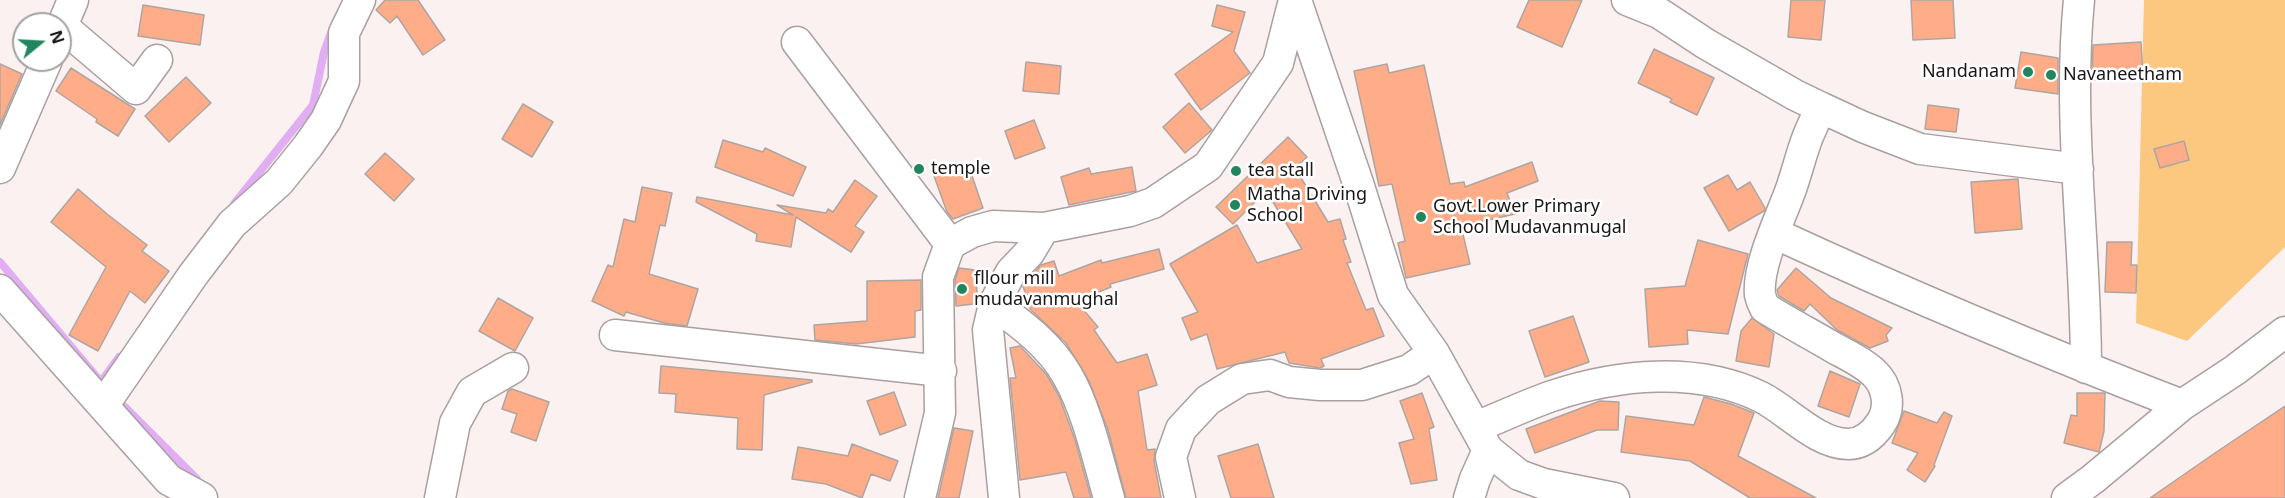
<!DOCTYPE html>
<html>
<head>
<meta charset="utf-8">
<style>
	body { margin:0 }
	#map { position:relative; width:2285px; height:498px; overflow:hidden; background:#fcf1f1; font-family:"Noto Sans",sans-serif }
	canvas { display:block }
	.north { position:absolute; left:12px; top:12px; width:60px; height:60px; box-sizing:border-box; background:#fff; border:2px solid #a3a1a1; border-radius:50%; rotate:72deg; font-size:16px; font-weight:700; line-height:24px; text-align:center; color:#181515 }
	.north::after { content:''; display:block; margin:auto; width:21px; height:27px; background:#21855e; clip-path:polygon(50% 0,100% 100%,50% 72%,0 100%) }
</style>
</head>
<body>
<div id="map">
<canvas width="2285" height="498"></canvas>
<div class="north">N</div>
</div>
<script>
const ctx = document.querySelector('canvas').getContext('2d');
ctx.lineJoin = 'round';
function fill(path, color) { ctx.fillStyle = color; ctx.fill(path, 'evenodd'); }
function trace(path, color, width, dash) { ctx.strokeStyle = color; ctx.lineWidth = width; ctx.lineCap = dash ? 'butt' : 'round'; ctx.setLineDash(dash || []); ctx.stroke(path); }
function write(font, color, halo, rows, align = 'center') {
  ctx.font = font + ' "Noto Sans",sans-serif'; ctx.lineWidth = 5; ctx.setLineDash([]); ctx.textBaseline = 'middle'; ctx.strokeStyle = halo; ctx.fillStyle = color; for (const [text, x, y, turn = 0] of rows) {
    ctx.save(); ctx.translate(x, y); ctx.rotate((+turn || 0) * Math.PI / 180); ctx.textAlign = isNaN(turn) ? turn : align; if (halo) ctx.strokeText(text, 0, 0); ctx.fillText(text, 0, 0); ctx.restore();
  }
}
const green = new Path2D(`
	M 2144,0 L 2285,0 L 2285,247 L 2187,341 L 2136,323 Z`);
const stream = new Path2D(`
	M 234,204 L 313,105 L 324,52 L 332,30
	M 0,262 L 101,382 L 119,357
	M 125,407 L 197,479`);
const building = new Path2D(`
	M 385,0 L 418,0 L 445,40 L 423,55 L 397,16 L 390,23 L 376,10 Z
	M 1529,0 L 1582,0 L 1562,47 L 1517,27 Z
	M 1791,0 L 1825,0 L 1821,40 L 1788,37 Z
	M 1911,0 L 1953,0 L 1955,38 L 1913,40 Z
	M 143,5 L 204,15 L 200,45 L 138,36 Z
	M 1217,5 L 1245,12 L 1234,51 L 1250,73 L 1201,110 L 1175,74 L 1233,32 L 1212,26 Z
	M 2141,42 L 2143,76 L 2092,80 L 2093,45 Z
	M 1654,49 L 1714,78 L 1697,115 L 1670,102 L 1672,99 L 1638,83 Z
	M 2021,52 L 2058,58 L 2058,94 L 2015,88 Z
	M 1026,62 L 1061,66 L 1059,94 L 1023,91 Z
	M 0,64 L 22,74 L 0,125 Z
	M 1387,64 L 1389,73 L 1424,65 L 1450,184 L 1464,182 L 1465,187 L 1532,162 L 1538,181 L 1507,193 L 1515,214 L 1461,226 L 1470,264 L 1406,278 L 1398,243 L 1405,241 L 1392,184 L 1379,186 L 1354,71 Z
	M 71,68 L 135,109 L 118,136 L 96,122 L 97,119 L 56,91 Z
	M 186,77 L 211,103 L 169,142 L 145,116 Z
	M 1189,103 L 1212,130 L 1185,153 L 1163,127 Z
	M 523,104 L 553,122 L 532,157 L 502,139 Z
	M 1928,105 L 1959,109 L 1956,132 L 1925,129 Z
	M 1034,120 L 1045,148 L 1015,159 L 1005,131 Z
	M 1288,137 L 1307,157 L 1295,168 L 1328,222 L 1340,219 L 1346,239 L 1343,240 L 1351,262 L 1347,263 L 1366,310 L 1373,308 L 1384,336 L 1321,359 L 1324,366 L 1320,368 L 1289,363 L 1285,352 L 1217,369 L 1207,334 L 1191,340 L 1182,318 L 1198,312 L 1170,264 L 1237,225 L 1257,263 L 1302,249 L 1268,194 L 1264,198 L 1262,195 L 1233,224 L 1216,207 Z
	M 723,140 L 763,152 L 765,148 L 806,167 L 793,196 L 715,167 Z
	M 2184,141 L 2189,160 L 2160,168 L 2154,149 Z
	M 385,153 L 414,179 L 394,201 L 365,174 Z
	M 968,164 L 983,208 L 953,219 L 947,212 L 934,176 Z
	M 1132,167 L 1136,191 L 1069,205 L 1061,177 L 1089,168 L 1091,174 Z
	M 1728,175 L 1737,190 L 1750,182 L 1765,208 L 1764,211 L 1729,231 L 1704,188 Z
	M 2018,179 L 2022,229 L 1975,233 L 1971,182 Z
	M 855,180 L 877,196 L 855,226 L 864,232 L 851,252 L 796,217 L 791,247 L 756,241 L 757,234 L 696,202 L 697,197 L 793,215 L 777,205 L 826,213 L 828,209 L 833,212 Z
	M 642,187 L 672,193 L 665,226 L 660,225 L 649,274 L 698,289 L 687,326 L 664,323 L 626,312 L 624,316 L 592,301 L 608,265 L 613,267 L 624,219 L 635,222 Z
	M 78,189 L 107,214 L 147,245 L 142,251 L 169,271 L 145,303 L 130,291 L 98,351 L 69,335 L 106,267 L 51,222 Z
	M 1698,240 L 1748,254 L 1728,334 L 1687,330 L 1688,344 L 1649,347 L 1645,289 L 1685,286 Z
	M 2107,242 L 2132,242 L 2131,265 L 2137,265 L 2136,293 L 2105,292 Z
	M 1159,249 L 1164,269 L 1110,284 L 1111,287 L 1076,301 L 1098,327 L 1094,330 L 1117,363 L 1147,354 L 1157,385 L 1138,391 L 1147,450 L 1155,449 L 1154,461 L 1161,498 L 1126,498 L 1108,430 L 1089,381 L 1066,343 L 1030,309 L 1023,286 L 1041,265 L 1054,261 L 1059,276 L 1101,260 L 1102,263 Z
	M 959,268 L 975,270 L 977,292 L 974,304 L 956,306 L 955,280 Z
	M 1796,268 L 1831,298 L 1892,328 L 1886,335 L 1888,341 L 1870,348 L 1837,330 L 1810,304 L 1804,311 L 1779,296 L 1777,290 Z
	M 921,280 L 921,310 L 915,311 L 915,337 L 856,344 L 815,340 L 814,325 L 867,321 L 867,281 Z
	M 498,298 L 533,318 L 515,351 L 479,331 Z
	M 1573,316 L 1589,362 L 1545,377 L 1529,331 Z
	M 1752,318 L 1774,334 L 1769,367 L 1736,361 L 1741,331 Z
	M 1020,346 L 1046,374 L 1059,396 L 1075,440 L 1091,498 L 1074,498 L 1066,472 L 1020,480 L 1010,378 L 1016,378 L 1010,348 Z
	M 661,366 L 812,380 L 812,382 L 764,395 L 762,450 L 737,449 L 738,418 L 675,412 L 676,394 L 659,393 Z
	M 1830,371 L 1860,384 L 1849,417 L 1818,406 Z
	M 512,389 L 549,402 L 536,441 L 511,432 L 517,414 L 502,409 L 508,391 Z
	M 894,392 L 906,425 L 880,435 L 867,401 Z
	M 1422,393 L 1434,427 L 1429,429 L 1437,480 L 1411,484 L 1399,443 L 1414,439 L 1400,401 Z
	M 2077,393 L 2105,393 L 2104,431 L 2099,452 L 2064,443 L 2071,415 L 2077,416 Z
	M 1704,397 L 1731,404 L 1754,413 L 1738,456 L 1816,498 L 1750,498 L 1690,461 L 1621,452 L 1626,416 L 1694,425 Z
	M 1600,401 L 1619,402 L 1618,430 L 1597,430 L 1535,453 L 1526,429 Z
	M 2285,406 L 2285,498 L 2150,498 L 2215,453 Z
	M 1904,411 L 1937,423 L 1944,412 L 1952,416 L 1934,465 L 1935,466 L 1925,482 L 1907,470 L 1918,453 L 1892,443 Z
	M 954,428 L 973,431 L 959,498 L 938,498 Z
	M 852,444 L 898,461 L 890,481 L 871,474 L 862,498 L 826,484 L 792,479 L 798,447 L 848,456 Z
	M 1258,444 L 1274,498 L 1231,498 L 1218,456 Z`);
const minor = new Path2D(`
	M 1296,0 L 1358,183 L 1393,295 L 1434,353 L 1488,450 L 1519,475 L 1544,484 L 1614,498
	M 1627,0 L 1659,13 L 1706,44 L 1795,95 L 1822,108
	M 2079,0 C 2067,122 2086,245 2086,368
	M 62,26 L 136,89 L 157,60
	M 60,31 L 73,0
	M 797,42 L 950,244
	M 0,168 L 47,60
	M 1774,233 C 1908,295 2044,352 2182,405
	M 0,290 L 169,480 L 202,498
	M 994,304 C 1021,324 1050,345 1067,375 C 1087,409 1098,460 1109,498
	M 615,335 L 941,371
	M 103,406 L 193,275 L 232,224 L 279,182 L 308,146 L 326,120 L 344,81 L 344,33 L 360,0
	M 1476,427 C 1501,417 1526,405 1552,396 C 1617,374 1697,366 1761,397 C 1787,410 1817,444 1848,444 C 1863,444 1873,435 1881,423 C 1891,408 1888,386 1874,373 C 1864,363 1849,356 1836,349 C 1812,335 1788,322 1765,308 C 1763,304 1761,299 1760,295 C 1757,265 1781,217 1791,189 C 1801,160 1805,135 1822,108 L 1863,127 L 1920,149 L 2078,169
	M 440,498 L 455,423 L 472,392 L 513,368
	M 920,498 L 940,413 L 938,277 L 950,244 L 972,232 L 993,226 L 1044,228 L 1130,211 L 1153,203 L 1208,166 L 1278,63 L 1294,0
	M 1004,498 L 988,330 L 994,304 L 1011,272 L 1029,253 L 1044,228
	M 1180,498 L 1171,457 L 1181,429 L 1208,400 L 1242,379 L 1270,375 L 1289,382 L 1320,385 L 1362,385 L 1409,370 L 1434,353
	M 1469,498 L 1475,479 L 1488,450
	M 2067,498 L 2093,479 L 2182,405 L 2235,370 L 2285,332`);
const markers = [
	[2028,72,6,"#21855e"],
	[2051,75,6,"#21855e"],
	[919,169,6,"#21855e"],
	[1236,171,6,"#21855e"],
	[1235,205,6,"#21855e"],
	[1421,217,6,"#21855e"],
	[962,289,6,"#21855e"]
];
const poiNames = [
	["Nandanam",2016,72,"right"],
	["Navaneetham",2063,75],
	["temple",931,169],
	["tea stall",1248,171],
	["Matha Driving",1247,195],
	["School",1247,216],
	["Govt.Lower Primary",1433,207],
	["School Mudavanmugal",1433,228],
	["fllour mill",974,279],
	["mudavanmughal",974,300]
];
fill(green, '#fcc880');
trace(stream, '#e1aef3', 8);
fill(building, '#fead88');
trace(building, '#aea5a1', 1.5);
trace(minor, '#aa9f9f', 33);
trace(minor, '#fff', 30);
for (const [x, y, r, color] of markers) { const dot = new Path2D(); dot.arc(x, y, r, 0, 2 * Math.PI); ctx.fillStyle = color; ctx.fill(dot); trace(dot, '#fff', 2); }
write('18px', '#181515', '#fff', poiNames, 'left');
</script>
</body>
</html>
